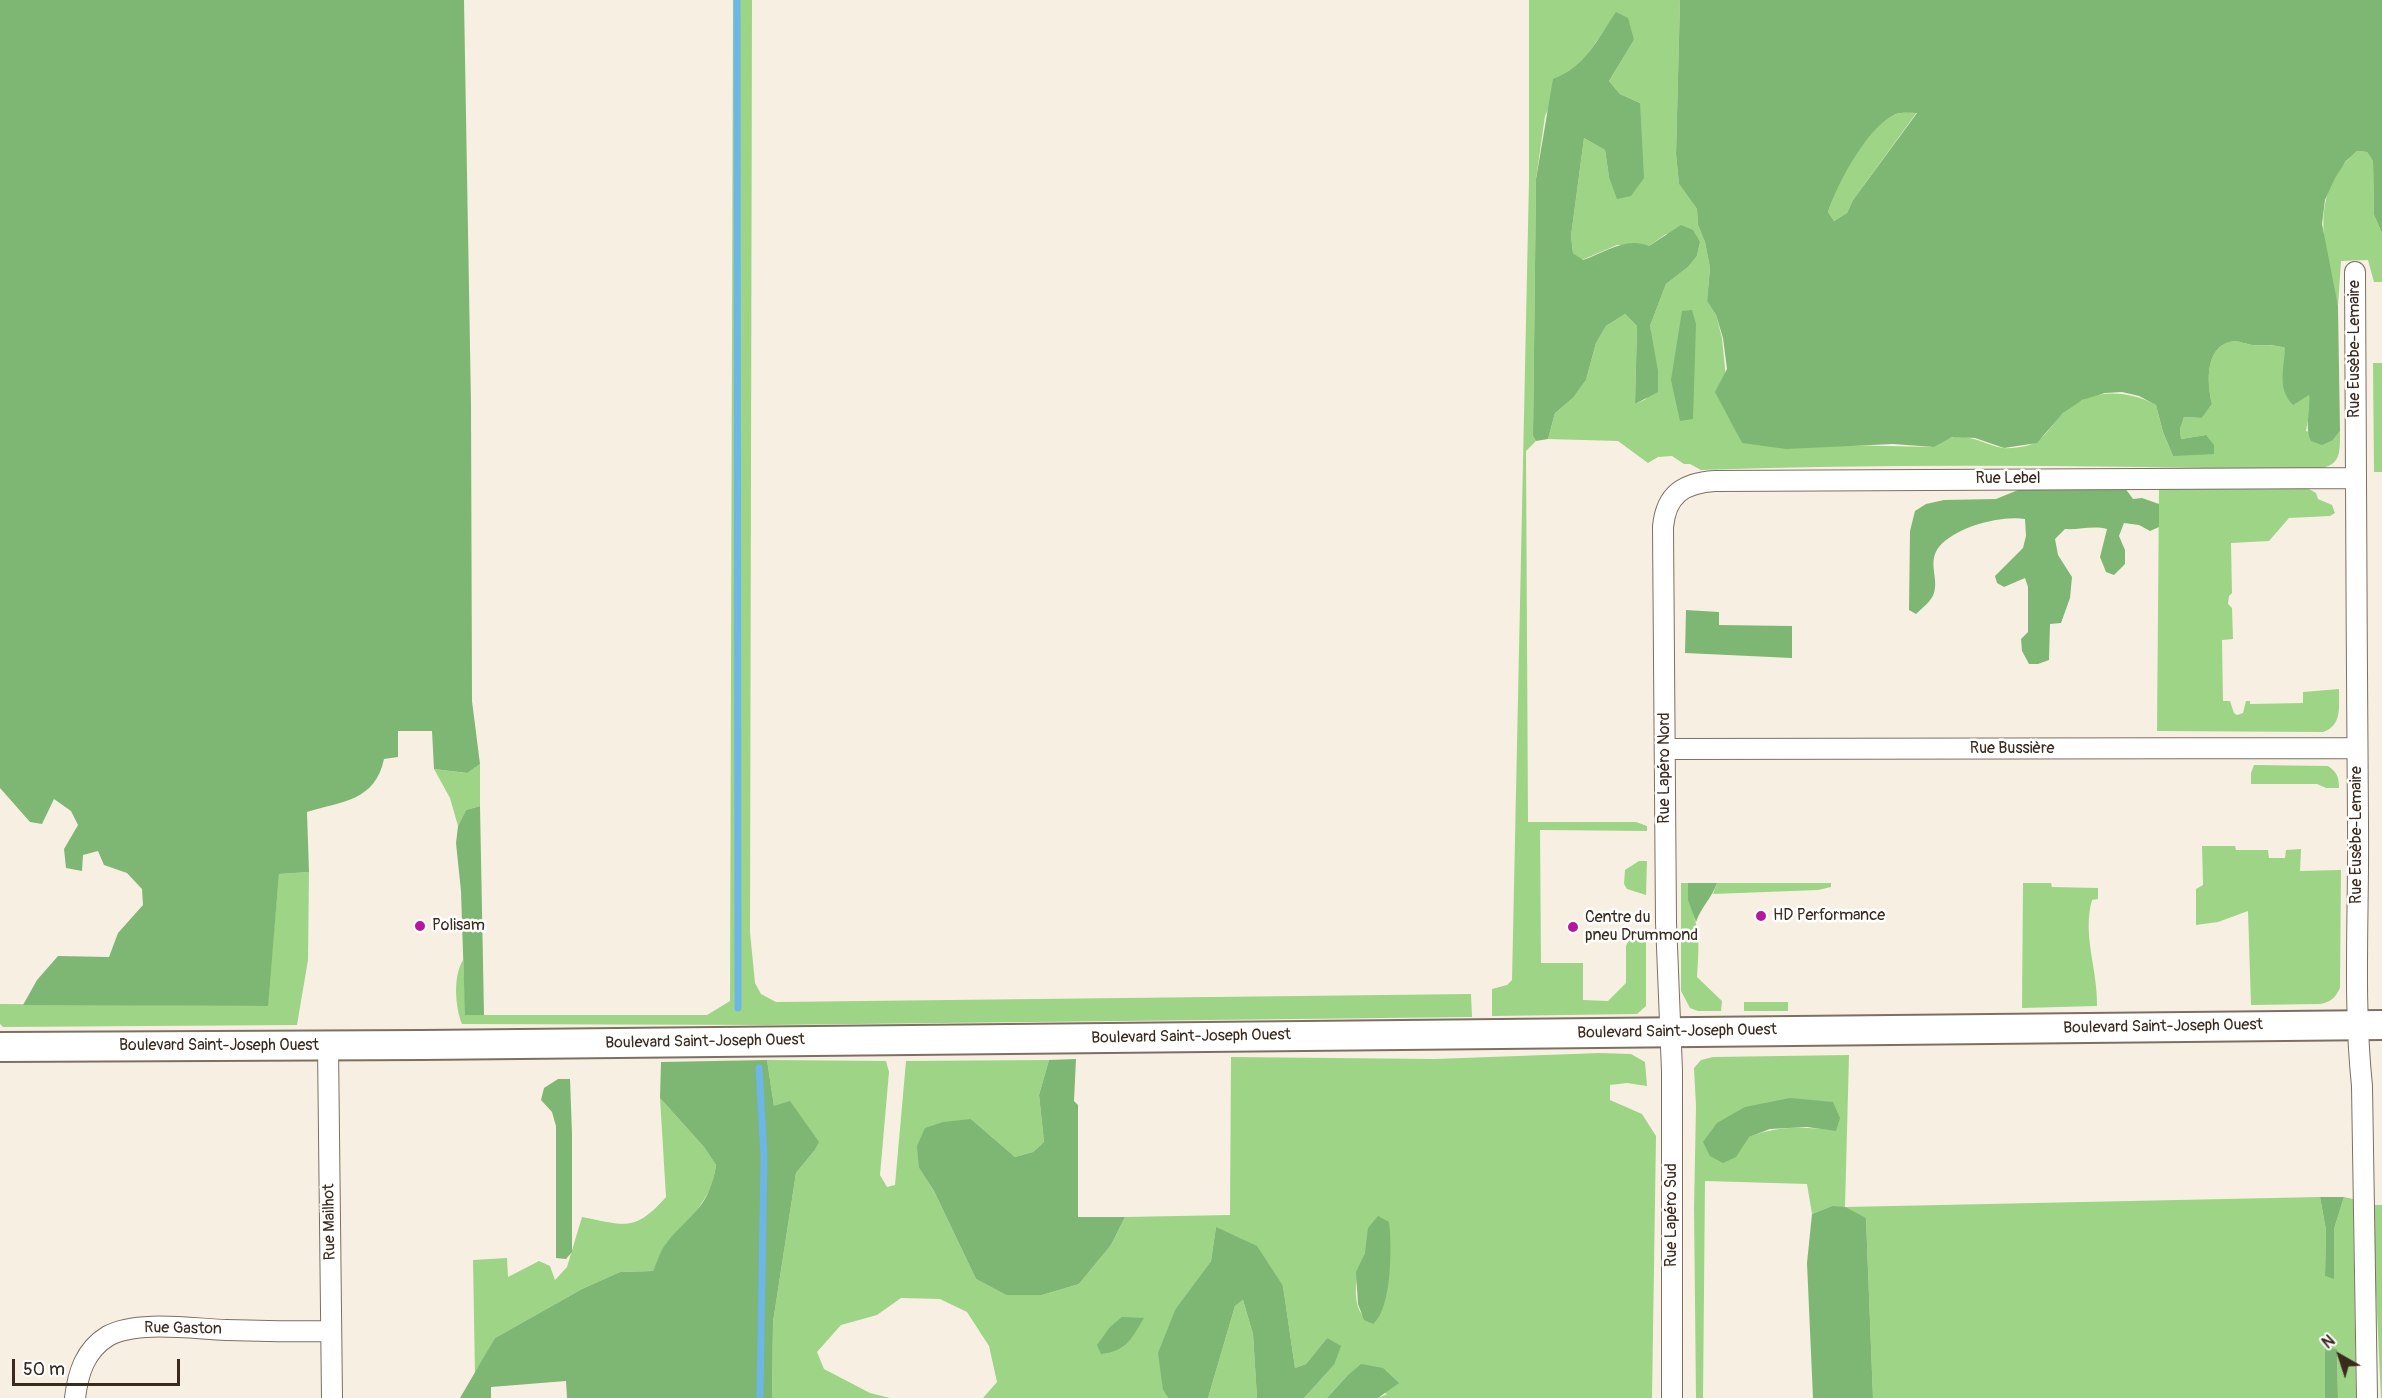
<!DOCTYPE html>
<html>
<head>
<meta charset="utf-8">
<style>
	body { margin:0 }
	#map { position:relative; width:2382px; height:1398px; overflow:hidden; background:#f7f0e2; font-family:Pangolin,sans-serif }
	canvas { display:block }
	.north { position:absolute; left:2310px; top:1326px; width:60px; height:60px; -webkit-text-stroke:4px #fff; paint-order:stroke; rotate:321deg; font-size:16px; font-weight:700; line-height:24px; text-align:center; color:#3b2a1e }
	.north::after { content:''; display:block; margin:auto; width:21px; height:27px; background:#3b2a1e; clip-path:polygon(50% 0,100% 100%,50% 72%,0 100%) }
	.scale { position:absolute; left:12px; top:1359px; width:168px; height:27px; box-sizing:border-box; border:3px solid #3b2a1e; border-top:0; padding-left:8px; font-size:18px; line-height:21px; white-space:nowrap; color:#3b2a1e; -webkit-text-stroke:4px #fff; paint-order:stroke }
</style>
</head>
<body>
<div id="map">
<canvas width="2382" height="1398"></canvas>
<div class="north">N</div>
<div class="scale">50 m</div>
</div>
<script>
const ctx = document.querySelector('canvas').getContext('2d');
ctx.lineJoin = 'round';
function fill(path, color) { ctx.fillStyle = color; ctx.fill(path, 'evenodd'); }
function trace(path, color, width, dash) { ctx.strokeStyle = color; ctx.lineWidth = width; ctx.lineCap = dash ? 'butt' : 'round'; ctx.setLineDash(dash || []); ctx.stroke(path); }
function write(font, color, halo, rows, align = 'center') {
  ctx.font = font + ' Pangolin,sans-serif'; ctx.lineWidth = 5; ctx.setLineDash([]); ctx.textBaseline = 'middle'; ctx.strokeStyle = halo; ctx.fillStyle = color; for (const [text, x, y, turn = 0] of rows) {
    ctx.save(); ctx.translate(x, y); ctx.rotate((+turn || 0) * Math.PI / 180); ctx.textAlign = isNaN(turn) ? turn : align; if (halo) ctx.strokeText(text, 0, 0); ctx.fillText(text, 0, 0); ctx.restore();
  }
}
const green = new Path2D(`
	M 733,0 L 752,0 L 750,932 L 755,983 L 761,994 L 776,1002 L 1471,994 L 1472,1017 L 768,1025 L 462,1024 C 455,1007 453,976 463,960 L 466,1015 L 707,1015 L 730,1001 Z
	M 1529,0 L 1680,0 L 1676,154 L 1679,184 L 1697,209 L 1698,225 L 1705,242 L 1710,268 L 1707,301 L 1716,315 L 1722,338 L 1730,418 L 1742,443 L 1934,447 C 1940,443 1947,438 1954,437 C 1973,435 1985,445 2003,448 C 2009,449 2019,447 2026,446 C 2044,442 2050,426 2062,414 C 2088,388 2126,389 2156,405 L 2163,432 L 2173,456 L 2206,435 L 2181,439 L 2180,429 L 2184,417 L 2202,418 L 2212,404 C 2207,383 2204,345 2234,341 C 2240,341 2247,344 2252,345 C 2265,346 2272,344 2285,348 C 2284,372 2298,374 2308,393 C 2313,404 2308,419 2306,431 L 2333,440 L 2340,431 C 2340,456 2341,466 2313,470 C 2109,466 1904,463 1701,470 L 1690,464 L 1684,464 L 1672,456 L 1658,457 L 1648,463 L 1618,441 L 1548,439 L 1555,413 L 1573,398 L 1586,380 L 1596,343 L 1606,326 L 1625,314 L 1637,326 L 1635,404 L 1646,399 L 1652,347 L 1650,326 L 1666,284 L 1688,267 L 1697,256 L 1700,242 L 1666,234 L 1649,246 L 1617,245 L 1582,260 L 1573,253 L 1571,236 L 1584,138 L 1605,150 L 1609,177 L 1640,132 L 1640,103 L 1620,94 L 1609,81 L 1634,40 L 1616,13 L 1581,64 L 1566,74 L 1545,116 L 1536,179 L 1533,436 L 1536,441 L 1526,451 L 1528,822 L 1636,822 L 1647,826 L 1647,831 L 1540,830 L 1541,963 L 1583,963 L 1583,1000 L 1608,1001 L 1626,983 L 1626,946 C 1630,936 1637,938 1646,938 L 1646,1006 L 1637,1014 L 1492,1016 L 1492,989 L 1507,985 L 1512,980 L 1529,180 Z
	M 1917,112 L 1853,200 L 1847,213 L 1834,221 L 1828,212 C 1838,183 1865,129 1894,115 C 1900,112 1910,113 1917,112 Z
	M 2357,151 L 2367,152 L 2373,161 L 2374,215 L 2382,233 L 2382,282 L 2374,282 L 2368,260 L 2341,261 L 2338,306 C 2325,250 2306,194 2357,151 Z
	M 2373,363 L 2382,363 L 2382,472 L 2374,472 Z
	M 2159,488 L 2309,489 L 2316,493 L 2318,499 L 2332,505 L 2335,513 L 2330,516 L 2289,518 L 2269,541 L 2231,543 L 2232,593 L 2229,596 L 2228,604 L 2232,608 L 2233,639 L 2222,640 L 2223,701 L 2230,701 L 2234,713 L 2237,715 L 2243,713 L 2246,701 L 2250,701 L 2250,704 L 2303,703 L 2303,692 L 2339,689 C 2339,707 2342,726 2323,732 L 2157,731 Z
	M 480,764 L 480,806 L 466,810 L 458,826 L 450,798 L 434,769 L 466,773 Z
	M 2254,765 L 2328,766 C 2337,772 2339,777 2339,788 L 2326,788 L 2317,784 L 2251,784 L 2251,773 Z
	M 2202,846 L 2235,846 L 2236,850 L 2268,850 L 2269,858 L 2285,858 L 2286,850 L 2301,849 L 2300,871 L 2341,870 L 2340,988 C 2335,998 2331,1002 2320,1004 L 2251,1005 L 2248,911 L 2218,922 L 2196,925 L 2196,889 L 2203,885 Z
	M 1639,861 L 1647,861 L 1646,895 L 1627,889 L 1624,884 L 1625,870 Z
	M 309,872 L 308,960 L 297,1025 L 3,1027 L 0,1024 L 0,1004 L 267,1006 L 279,874 Z
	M 1681,883 L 1688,883 C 1688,900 1692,908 1696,924 C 1700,940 1698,960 1697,977 L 1722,1001 L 1721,1011 L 1698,1011 L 1690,1008 L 1681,991 Z
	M 1717,883 L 1831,883 L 1831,887 L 1818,890 L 1713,894 Z
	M 2023,883 L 2051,883 L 2052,887 L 2098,888 L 2098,899 L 2092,900 C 2082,935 2098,970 2097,1006 L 2022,1008 Z
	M 1744,1002 L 1788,1002 L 1788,1011 L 1744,1011 Z
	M 1600,1053 L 1631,1054 L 1645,1062 L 1647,1086 L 1627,1083 L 1610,1085 L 1610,1100 L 1642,1114 L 1656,1136 L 1652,1398 L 1378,1398 L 1387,1394 L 1347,1376 L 1327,1398 L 1304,1398 L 1334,1365 L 1327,1338 L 1306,1364 L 1295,1368 L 1283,1286 L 1216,1227 L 1211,1261 L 1176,1308 L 1163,1390 L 1168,1398 L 983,1398 L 997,1382 L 989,1346 L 967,1312 L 940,1299 L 901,1298 L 877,1315 L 841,1325 L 817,1352 L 824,1369 L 870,1393 L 890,1398 L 772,1398 L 773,1322 L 796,1173 L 814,1151 L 774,1106 L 767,1060 L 886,1061 L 889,1072 L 880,1175 L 887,1187 L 895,1185 L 906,1061 L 1049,1060 L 1039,1095 L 1044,1142 L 1033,1152 L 1015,1157 L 971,1119 L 919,1168 L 934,1191 L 976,1279 L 1006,1295 L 1042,1295 L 1079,1284 L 1111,1245 L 1125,1217 L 1230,1215 L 1231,1057 L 1435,1059 ZM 1365,1253 L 1373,1324 C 1347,1311 1356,1274 1365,1253 Z
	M 1849,1055 L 1845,1207 L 2320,1197 L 2326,1230 L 2325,1276 L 2334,1278 L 2334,1229 L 2344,1197 L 2353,1199 L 2356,1398 L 2338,1398 L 2337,1349 L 2325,1348 L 2325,1398 L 1873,1398 L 1866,1218 L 1832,1206 L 1812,1214 L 1807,1184 L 1705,1181 L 1703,1398 L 1696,1398 L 1694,1208 L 1696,1106 L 1694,1068 L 1701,1060 L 1713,1057 ZM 1790,1098 L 1835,1130 C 1804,1127 1779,1125 1749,1137 Z
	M 660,1098 L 704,1147 L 716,1165 L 712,1187 L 692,1218 L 666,1243 L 653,1271 L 620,1272 L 582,1289 L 495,1338 L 475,1375 L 473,1260 L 507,1258 L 508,1277 L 539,1261 L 550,1266 L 555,1280 L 567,1267 L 582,1217 C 625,1225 634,1233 666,1197 Z
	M 2372,1205 L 2382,1205 L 2382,1398 L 2381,1398 Z
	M 1243,1300 L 1253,1334 L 1257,1398 L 1208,1398 L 1235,1306 Z`);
const forest = new Path2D(`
	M 0,0 L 464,0 L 471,405 L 472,701 L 480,764 L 467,773 L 434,769 L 432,731 L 398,731 L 398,757 L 384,759 C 375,801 343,801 307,812 L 309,872 L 279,874 L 268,1006 L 23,1005 L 37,980 L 58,956 L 109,957 L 118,933 L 143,905 L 142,889 L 127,873 L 104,865 L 98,851 L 83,855 L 82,871 L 66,868 L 64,849 L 78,825 L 71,811 L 54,799 L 42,824 L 30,822 L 0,788 Z
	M 1680,0 L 2382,0 L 2382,233 L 2374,215 L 2373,161 L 2367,152 L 2357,151 L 2346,161 L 2335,178 L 2325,200 L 2322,224 L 2338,306 L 2340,431 L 2333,440 L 2322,445 L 2311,441 C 2304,426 2311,411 2309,395 L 2293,405 C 2277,389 2284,369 2285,348 C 2273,344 2264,346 2252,345 C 2247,344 2239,341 2234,341 C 2204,345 2207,383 2212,404 L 2202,418 L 2184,417 L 2180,429 L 2181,439 L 2206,435 L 2214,445 L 2214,454 L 2173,456 L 2163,432 L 2156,405 L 2139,396 L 2122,392 L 2105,393 L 2082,400 L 2063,413 L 2037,443 L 2004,448 L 1975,438 L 1952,437 L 1934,447 L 1893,444 L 1786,449 L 1742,443 L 1715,392 L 1727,369 L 1723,338 L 1716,315 L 1707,301 L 1710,268 L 1705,242 L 1698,225 L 1697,209 L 1679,184 L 1676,154 ZM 1917,113 L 1853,200 L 1847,213 L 1834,221 L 1828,212 C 1838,183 1866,129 1894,115 C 1899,112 1911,113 1917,113 Z
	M 1616,12 L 1628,18 L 1634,40 L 1609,81 L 1620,94 L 1640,103 L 1644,178 L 1631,196 L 1617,199 L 1609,177 L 1605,150 L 1584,138 L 1571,236 L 1573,253 L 1583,260 C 1604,253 1626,236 1649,246 L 1681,225 L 1693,230 L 1700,242 L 1697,256 L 1688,267 L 1666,284 L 1650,326 L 1658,371 L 1658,392 L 1635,404 L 1637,326 L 1625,314 L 1606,326 L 1596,343 L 1586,380 L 1573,398 L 1555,413 L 1548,439 L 1536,441 L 1533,436 L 1536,179 L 1553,79 C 1586,67 1597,39 1616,12 Z
	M 1692,310 L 1696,324 L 1693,419 L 1680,421 L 1671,380 L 1682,311 Z
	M 2125,488 L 2133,499 L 2142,498 L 2159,504 L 2159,527 L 2150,531 L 2139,525 L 2124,523 L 2119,536 L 2125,550 L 2125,564 L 2114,575 L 2106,572 L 2100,557 L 2107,529 C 2093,525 2080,530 2065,529 L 2055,539 L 2058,555 L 2072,577 L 2070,598 L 2061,623 L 2050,624 L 2049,660 L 2038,664 L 2029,664 L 2022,651 L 2021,639 L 2028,632 L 2028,587 L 2025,578 L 2004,587 L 1997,583 L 1995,576 L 2023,548 L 2026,536 L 2025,519 C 2001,515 1955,527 1939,547 C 1927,562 1939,578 1934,593 C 1931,602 1922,608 1916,614 L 1909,610 L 1910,531 L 1915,511 L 1926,504 L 1944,500 L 1996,499 L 2018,490 Z
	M 1686,610 L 1719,612 L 1719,625 L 1792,626 L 1792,658 L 1685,653 Z
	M 480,806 L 484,1015 L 465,1015 L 461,891 L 456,843 L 458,826 L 466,810 Z
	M 1688,883 L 1717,883 C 1712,898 1701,907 1696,922 L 1688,900 Z
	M 1076,1059 L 1074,1101 L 1078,1105 L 1078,1217 L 1125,1217 L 1111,1245 L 1079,1284 L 1042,1295 L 1006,1295 L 976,1279 L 934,1191 L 919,1168 L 917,1146 L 925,1128 L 943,1122 L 971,1119 L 1015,1157 L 1033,1152 L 1044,1142 L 1039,1095 L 1049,1060 Z
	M 767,1060 L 774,1106 L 790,1101 L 819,1142 L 814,1151 L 796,1173 L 773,1322 L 772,1398 L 567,1398 L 566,1381 L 491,1387 L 491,1398 L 460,1398 L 495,1338 L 582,1289 L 620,1272 L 653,1271 C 657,1262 661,1249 667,1242 C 692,1213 710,1206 716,1165 L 704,1147 L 660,1098 L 661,1062 Z
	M 558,1079 L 570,1079 L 572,1134 L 572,1252 L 566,1259 L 556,1258 L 556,1126 L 552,1112 L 541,1100 L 544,1088 Z
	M 1790,1098 L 1833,1102 L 1840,1118 L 1836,1131 L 1807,1127 L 1770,1129 L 1749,1137 L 1736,1157 L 1723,1163 L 1710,1156 L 1703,1142 L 1717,1123 L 1745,1107 Z
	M 2320,1197 L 2344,1197 L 2334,1229 L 2334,1279 L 2325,1276 L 2326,1230 Z
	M 1832,1206 L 1845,1207 L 1866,1218 L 1873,1398 L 1813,1398 L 1807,1263 L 1812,1214 Z
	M 1378,1216 L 1389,1222 C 1392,1246 1392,1308 1373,1324 L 1364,1320 L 1358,1304 L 1356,1272 L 1365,1253 L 1368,1228 Z
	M 1216,1227 L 1257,1246 L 1283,1286 L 1295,1368 L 1306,1364 L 1327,1338 L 1341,1346 L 1334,1365 L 1304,1398 L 1257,1398 L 1253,1334 L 1243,1300 L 1235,1306 L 1208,1398 L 1168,1398 L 1163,1390 L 1158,1353 L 1176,1308 L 1211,1261 Z
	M 1122,1317 L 1144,1318 C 1131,1339 1127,1351 1101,1354 L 1097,1345 L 1110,1327 Z
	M 2325,1347 L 2337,1349 L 2338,1398 L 2325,1398 Z
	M 1361,1364 L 1383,1368 L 1399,1383 L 1378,1398 L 1327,1398 L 1347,1376 Z`);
const stream = new Path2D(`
	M 737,0 L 738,1008
	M 759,1068 L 764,1156 L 760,1398`);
const street = new Path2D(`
	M 2355,272 C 2355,456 2357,640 2358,824 C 2359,912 2353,999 2362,1086 L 2367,1398
	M 1666,749 L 2357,748
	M 328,1046 L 332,1398
	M 75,1398 C 78,1373 85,1350 108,1336 C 137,1320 194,1329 226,1330 C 261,1331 296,1332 331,1331
	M 1672,1398 L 1672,1071 L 1666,922 L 1663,527 C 1666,494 1684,483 1715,481 L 2355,478`);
const secondary = new Path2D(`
	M 0,1047 L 422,1045 L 2382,1025`);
const markers = [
	[1761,916,6,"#b5179e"],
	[420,926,6,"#b5179e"],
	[1573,927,6,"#b5179e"]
];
const streetNames = [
	["Rue Eusèbe-Lemaire",2355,349,-90],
	["Rue Lebel",2008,479],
	["Rue Bussière",2012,749],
	["Rue Lapéro Nord",1665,768,-90],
	["Rue Eusèbe-Lemaire",2357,835,-90],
	["Boulevard Saint-Joseph Ouest",2163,1027,-1],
	["Boulevard Saint-Joseph Ouest",1677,1032,-1],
	["Boulevard Saint-Joseph Ouest",1191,1037,-1],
	["Boulevard Saint-Joseph Ouest",705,1042,-1],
	["Boulevard Saint-Joseph Ouest",219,1046],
	["Rue Lapéro Sud",1672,1215,-90],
	["Rue Mailhot",330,1222,-91],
	["Rue Gaston",183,1329,1]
];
const poiNames = [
	["HD Performance",1773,916],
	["Centre du",1585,918],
	["pneu Drummond",1585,936],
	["Polisam",432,926]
];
fill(green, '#9ed486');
fill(forest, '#7eb673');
trace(stream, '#6db6e5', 7);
trace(street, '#7d6f63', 22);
trace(secondary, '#7d6f63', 32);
trace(street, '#fff', 20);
trace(secondary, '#fff', 28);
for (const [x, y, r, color] of markers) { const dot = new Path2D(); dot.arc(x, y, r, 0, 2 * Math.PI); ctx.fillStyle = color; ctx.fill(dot); trace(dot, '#fff', 2); }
write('16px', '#3b2a1e', '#fff', streetNames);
write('16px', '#3b2a1e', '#fff', poiNames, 'left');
</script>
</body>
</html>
